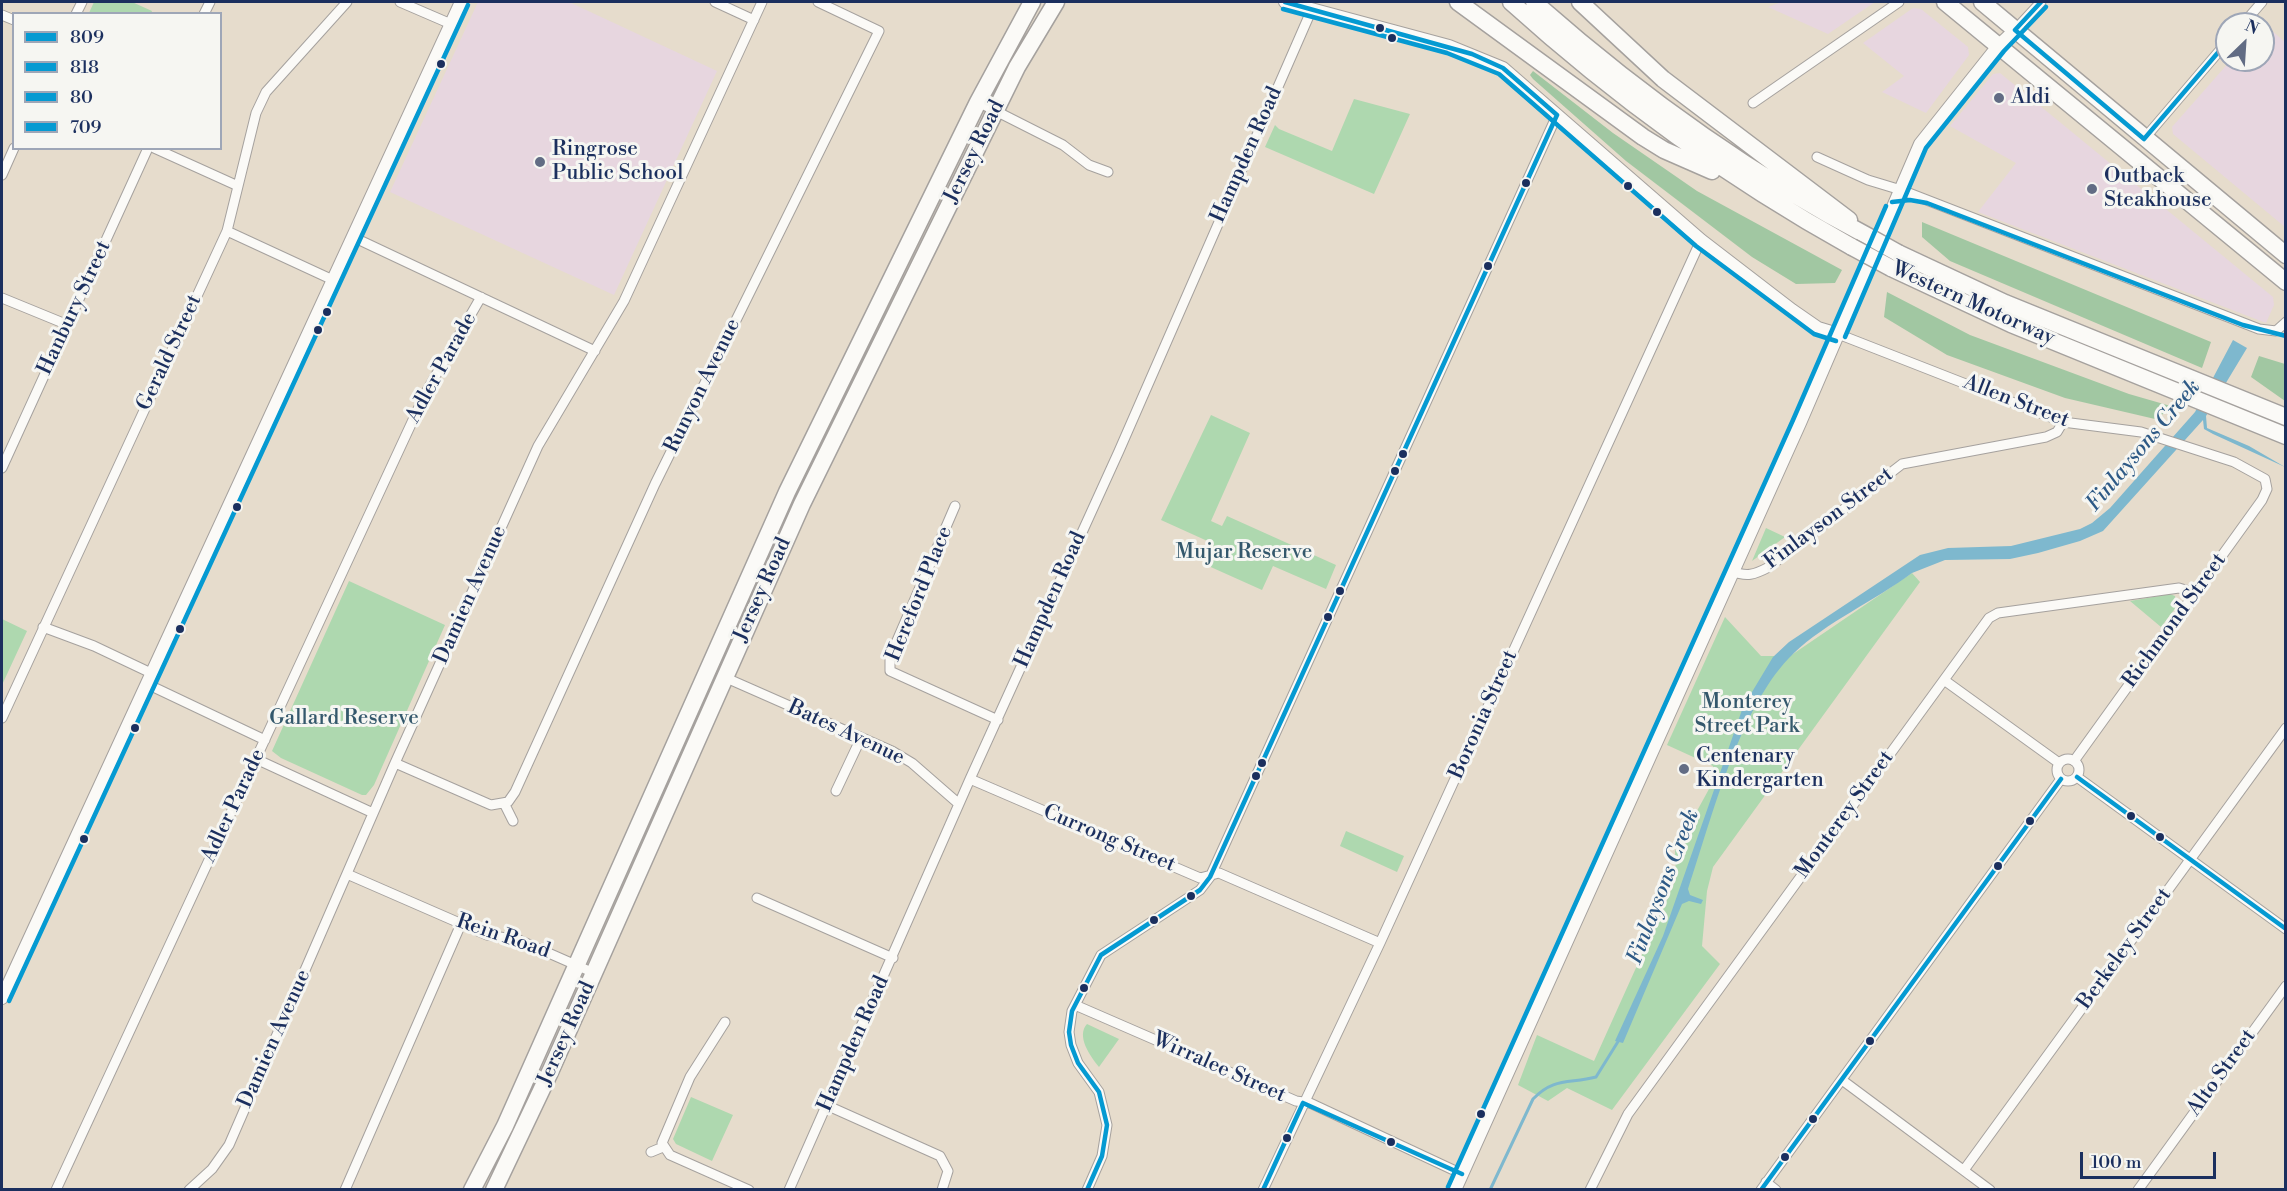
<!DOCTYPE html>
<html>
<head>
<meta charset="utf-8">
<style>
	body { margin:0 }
	#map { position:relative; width:2287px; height:1191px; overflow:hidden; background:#e6dccc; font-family:"Libre Bodoni",serif }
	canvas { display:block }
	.frame { position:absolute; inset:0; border:3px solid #1b2f5e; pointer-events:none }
	.legend { position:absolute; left:12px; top:12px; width:210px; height:138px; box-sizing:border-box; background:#f6f6f2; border:2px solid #9ea6b7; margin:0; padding:8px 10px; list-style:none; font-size:18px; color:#1b2f5e }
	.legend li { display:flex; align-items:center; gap:12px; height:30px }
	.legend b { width:30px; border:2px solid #9ea6b7 }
	.north { position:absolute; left:2215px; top:12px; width:60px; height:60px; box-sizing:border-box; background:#f6f6f2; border:2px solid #9ea6b7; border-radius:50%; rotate:25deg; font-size:16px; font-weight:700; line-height:24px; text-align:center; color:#1b2f5e }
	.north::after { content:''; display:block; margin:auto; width:21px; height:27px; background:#626c84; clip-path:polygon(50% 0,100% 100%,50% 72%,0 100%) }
	.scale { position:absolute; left:2080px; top:1152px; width:136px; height:27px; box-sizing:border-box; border:3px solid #1b2f5e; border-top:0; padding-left:8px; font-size:18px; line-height:21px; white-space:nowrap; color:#1b2f5e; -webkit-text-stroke:4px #f6f6f2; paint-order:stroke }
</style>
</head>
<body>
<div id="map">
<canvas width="2287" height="1191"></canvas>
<div class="frame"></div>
<ul class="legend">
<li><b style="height:8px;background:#059ad2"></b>809</li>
<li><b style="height:8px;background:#059ad2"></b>818</li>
<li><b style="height:8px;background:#059ad2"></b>80</li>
<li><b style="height:8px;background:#059ad2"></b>709</li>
</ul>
<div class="north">N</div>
<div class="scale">100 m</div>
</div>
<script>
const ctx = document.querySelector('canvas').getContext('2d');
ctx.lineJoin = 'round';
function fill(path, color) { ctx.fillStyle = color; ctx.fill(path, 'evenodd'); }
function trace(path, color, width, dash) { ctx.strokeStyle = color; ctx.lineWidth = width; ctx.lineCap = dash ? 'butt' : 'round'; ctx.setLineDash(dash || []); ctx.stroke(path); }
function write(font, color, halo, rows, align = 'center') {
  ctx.font = font + ' "Libre Bodoni",serif'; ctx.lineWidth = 6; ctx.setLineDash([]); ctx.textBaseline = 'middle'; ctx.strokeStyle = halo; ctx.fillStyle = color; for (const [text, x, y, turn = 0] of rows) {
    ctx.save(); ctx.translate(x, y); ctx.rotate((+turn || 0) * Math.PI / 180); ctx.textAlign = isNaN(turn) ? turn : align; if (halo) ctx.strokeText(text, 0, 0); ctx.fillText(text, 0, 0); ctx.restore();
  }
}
const built = new Path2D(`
	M 478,2 L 569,2 L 717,71 L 614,295 L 390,192 Z
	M 1782,2 L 1875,2 L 1828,34 L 1768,7 Z
	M 1913,8 L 1921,9 L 1968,47 L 1969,55 L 1926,113 L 1882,92 L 1904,76 L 1863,43 Z
	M 2263,23 L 2285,42 L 2285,227 L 2173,134 L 2172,127 L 2231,60 L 2263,60 Z
	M 2000,73 L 2273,297 L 2274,305 L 2266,323 L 1978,212 L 2016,163 L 1950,126 L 1993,74 Z`);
const green = new Path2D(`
	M 94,2 L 132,2 L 152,11 L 151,14 L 89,13 Z
	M 1354,99 L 1410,114 L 1374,194 L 1265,147 L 1275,125 L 1279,129 L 1332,151 Z
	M 1211,415 L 1250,433 L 1211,521 L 1222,526 L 1227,516 L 1336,565 L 1326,589 L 1273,566 L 1262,590 L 1204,564 L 1214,544 L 1161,520 Z
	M 1766,528 L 1785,537 L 1752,561 Z
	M 1912,573 L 1920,582 L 1713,867 L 1707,891 L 1702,946 L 1720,964 L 1612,1110 L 1567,1088 L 1548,1101 L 1518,1085 L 1537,1035 L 1594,1061 L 1676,879 L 1675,851 L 1709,789 L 1713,766 L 1667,745 L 1725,617 L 1761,656 L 1790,656 Z
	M 349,581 L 445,625 L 374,785 L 366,795 L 362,795 L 281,758 L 272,751 Z
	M 2170,594 L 2175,596 L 2177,606 L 2161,627 L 2130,601 Z
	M 2,619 L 27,631 L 2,685 Z
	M 1346,831 L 1404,856 L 1397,872 L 1340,846 Z
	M 1087,1024 L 1119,1039 L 1099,1067 C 1090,1056 1076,1036 1087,1024 Z
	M 691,1097 L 733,1115 L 712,1161 L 676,1144 L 673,1139 Z`);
const forest = new Path2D(`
	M 1533,71 L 1613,133 L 1697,191 L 1842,270 L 1835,283 L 1796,284 L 1752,257 L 1626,161 L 1533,79 L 1530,75 Z
	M 1922,222 L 2211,342 L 2202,368 L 1950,261 L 1922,237 Z
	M 1887,292 L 1970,335 L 2129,394 L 2174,407 L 2155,419 L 2065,398 L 1947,355 L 1884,317 Z
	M 2259,356 L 2285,364 L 2285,401 L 2251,377 Z`);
const water = new Path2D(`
	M 2233,340 L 2247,348 L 2206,416 L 2207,428 L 2249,446 L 2285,467 L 2213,434 L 2204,429 L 2203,420 L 2103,531 L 2080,541 L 2038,553 L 2010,559 L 1945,560 L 1912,573 C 1876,600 1825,623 1794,653 C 1740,704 1712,818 1688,889 L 1690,895 L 1703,900 L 1701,904 L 1689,901 L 1682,904 L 1623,1043 L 1615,1041 L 1663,936 L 1743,707 L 1773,657 L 1789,642 L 1920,555 L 1948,548 L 2011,546 L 2080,529 L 2092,523 L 2110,508 L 2195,412 Z`);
const stream = new Path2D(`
	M 1490,1190 L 1533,1099 C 1554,1077 1569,1084 1596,1077 L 1619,1040`);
const street = new Path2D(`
	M 400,2 L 451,24
	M 715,2 L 754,20
	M 76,14 L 82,2
	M 204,14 L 210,2
	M 2,15 L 14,20
	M 2243,24 L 2262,2
	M 2015,30 L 2041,2
	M 978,102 L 1063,145 L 1089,165 L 1108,172
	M 1753,103 L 1899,2
	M 2144,139 L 2227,42
	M 154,148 L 238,186
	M 1817,157 L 1868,180 L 1901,190 L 2259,329 L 2276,331 L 2286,322
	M 2,175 L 14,148
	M 227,231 L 333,280
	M 353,237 L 595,351
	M 2,298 L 68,325
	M 1838,334 L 2063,422 L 2141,432 L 2234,462 L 2265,479 L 2267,489 L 2262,500 L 2074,761
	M 2,468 L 148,148
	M 955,506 L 890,657 L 890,671 L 998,720
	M 1731,571 C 1747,577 1754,575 1769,567 L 1902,464 L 2046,437 L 2057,432 L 2063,422
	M 43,627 L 94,646 L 151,673
	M 724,677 L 892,751 L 912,763 L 959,804
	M 1944,680 L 2059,763
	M 147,684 L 265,740
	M 2,718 L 227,231 L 256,113 L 266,92 L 347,2
	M2057 770a11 11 0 1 1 22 0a11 11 0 1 1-22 0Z
	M 256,759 L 373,813
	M 395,763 L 491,805 L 508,802 L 515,792 L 655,484 L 879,31 L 818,2
	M 2077,777 L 2286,929
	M 970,779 L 1200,878 L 1219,873 L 1380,943
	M 836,791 L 861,738
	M 504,803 L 513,821
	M 347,874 L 487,935 L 519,940 L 594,973
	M 757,898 L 893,958
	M 1075,1005 L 1296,1101 L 1310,1103 L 1462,1174
	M 725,1022 L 690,1077 L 662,1143 L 670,1155 L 749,1190
	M 1842,1080 L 1990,1190
	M 826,1105 L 940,1156 L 948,1171 L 942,1190
	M 651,1152 L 663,1147
	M 1964,1170 L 2286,728
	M 1766,1182 L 1776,1190
	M 56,1190 L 425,394 L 481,297
	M 189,1190 L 212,1169 L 229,1145 L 395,763 L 538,446 L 624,301 L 762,2
	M 345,1190 L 461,924
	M 789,1190 L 970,779 L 1119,451 L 1312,9
	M 1087,1190 L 1102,1156 L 1107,1125 L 1099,1092 L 1078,1063 L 1071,1045 L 1069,1032 L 1072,1011 L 1101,955 L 1200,890 L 1210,877 L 1557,115
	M 1263,1190 L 1380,943 L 1701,240
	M 1590,1190 L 1628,1114 L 1989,618 L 1998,613 L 2179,588 L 2195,593
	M 1761,1190 L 2061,779
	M 2138,1190 L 2286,986`);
const secondary = new Path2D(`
	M 1285,2 L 1449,46 L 1503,68 L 1701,240 L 1792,310 L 1818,328 L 1838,334
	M 2,998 L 461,2
	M 1455,1190 L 1800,423 L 1920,144 L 1998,46 L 2015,30`);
const highway = new Path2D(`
	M 1458,2 L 1643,137 L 1664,150 L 1712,171
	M 1511,2 C 1616,97 1728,178 1852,247
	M 1534,2 C 1639,95 1749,174 1873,239
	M 1580,2 L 1663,79 L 1849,220
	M 1945,2 L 2286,282
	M 1982,2 L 2286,255
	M 1898,253 L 2005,303 L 2286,417
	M 1891,268 L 2011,324 L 2286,436
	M 472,1190 L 505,1126 L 787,492 L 978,102 L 1032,2
	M 494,1190 L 550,1072 L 802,504 L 1017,67 L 1056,2`);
const highwayBridge = new Path2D(`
	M 1873,239 L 1898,253
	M 1852,247 L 1891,268`);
const bus1 = new Path2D(`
	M 1285,2 L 1472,54 L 1503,68 L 1557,115
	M 2077,777 L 2286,929
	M 1303,1103 L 1462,1174
	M 1087,1190 L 1102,1156 L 1107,1125 L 1099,1092 L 1078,1063 L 1071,1045 L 1069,1032 L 1072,1011 L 1101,955 L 1200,890 L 1210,877 L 1557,115
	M 1263,1190 L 1303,1103
	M 1761,1190 L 2061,779`);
const bus2 = new Path2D(`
	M 1283,9 L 1447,53 L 1499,74 L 1696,246 L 1814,334 L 1836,341
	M 1845,337 L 1926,148 L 2004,51 L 2046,7
	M 9,1001 L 468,5`);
const bus3 = new Path2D(`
	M 1892,202 L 1910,200 L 1927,203 L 2243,325 L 2286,336
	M 1448,1187 L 1793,420 L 1886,206`);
const bus4 = new Path2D(`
	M 2041,2 L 2015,30 L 2144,139 L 2227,42`);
const markers = [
	[1380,28,5,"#1b2f5e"],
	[1392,38,5,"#1b2f5e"],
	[441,64,5,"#1b2f5e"],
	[1999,98,6,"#626c84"],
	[540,162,6,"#626c84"],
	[1526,183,5,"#1b2f5e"],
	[1628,186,5,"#1b2f5e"],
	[2092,189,6,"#626c84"],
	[1657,212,5,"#1b2f5e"],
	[1488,266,5,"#1b2f5e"],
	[327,312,5,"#1b2f5e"],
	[318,330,5,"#1b2f5e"],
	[1403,454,5,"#1b2f5e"],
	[1395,471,5,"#1b2f5e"],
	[237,507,5,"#1b2f5e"],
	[1340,591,5,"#1b2f5e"],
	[1328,617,5,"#1b2f5e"],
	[180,629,5,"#1b2f5e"],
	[135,728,5,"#1b2f5e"],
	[1262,763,5,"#1b2f5e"],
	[1684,769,6,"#626c84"],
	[1256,776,5,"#1b2f5e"],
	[2131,816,5,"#1b2f5e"],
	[2030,821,5,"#1b2f5e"],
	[2160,837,5,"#1b2f5e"],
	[84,839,5,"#1b2f5e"],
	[1998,866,5,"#1b2f5e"],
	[1191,896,5,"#1b2f5e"],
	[1154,920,5,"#1b2f5e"],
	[1084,988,5,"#1b2f5e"],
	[1870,1041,5,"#1b2f5e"],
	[1481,1114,5,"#1b2f5e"],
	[1813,1119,5,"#1b2f5e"],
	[1287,1138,5,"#1b2f5e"],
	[1391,1142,5,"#1b2f5e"],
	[1785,1157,5,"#1b2f5e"]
];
const poiNames = [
	["Aldi",2011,98],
	["Ringrose",552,150],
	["Public School",552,174],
	["Outback",2104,177],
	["Steakhouse",2104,201],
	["Centenary",1696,757],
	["Kindergarten",1696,781]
];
const streetNames = [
	["Jersey Road",975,152,-64],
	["Hampden Road",1247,155,-66],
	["Western Motorway",1973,304,24],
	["Hanbury Street",75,308,-65],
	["Gerald Street",170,353,-65],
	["Adler Parade",442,368,-61],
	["Runyon Avenue",703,386,-64],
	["Allen Street",2016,402,21],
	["Finlayson Street",1829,519,-37],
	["Jersey Road",763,590,-66],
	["Hereford Place",920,594,-68],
	["Damien Avenue",471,595,-66],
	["Hampden Road",1051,600,-66],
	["Richmond Street",2175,621,-54],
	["Boronia Street",1484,715,-66],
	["Bates Avenue",846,733,25],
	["Adler Parade",234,806,-65],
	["Monterey Street",1845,815,-54],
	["Currong Street",1109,839,23],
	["Rein Road",503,937,19],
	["Berkeley Street",2125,949,-54],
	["Jersey Road",567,1034,-66],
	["Damien Avenue",275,1039,-66],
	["Hampden Road",854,1044,-66],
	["Wirralee Street",1219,1068,24],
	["Alto Street",2222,1073,-54]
];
const parkNames = [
	["Mujar Reserve",1244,553],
	["Monterey",1747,703],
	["Street Park",1747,727],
	["Gallard Reserve",344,719]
];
const waterNames = [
	["Finlaysons Creek",2144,446,-50],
	["Finlaysons Creek",1664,887,-69]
];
fill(built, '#e7d6df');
fill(green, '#aed8af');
fill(forest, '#a1c7a2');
fill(water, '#7eb8ce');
trace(stream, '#7eb8ce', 3);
trace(street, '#a5a19e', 11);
trace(secondary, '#a5a19e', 14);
trace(highway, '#a5a19e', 19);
trace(street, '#fbfaf7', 9);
trace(secondary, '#fbfaf7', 12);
trace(highway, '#fbfaf7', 16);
trace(highwayBridge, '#a5a19e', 19, []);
trace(highwayBridge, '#fbfaf7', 16);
trace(bus1, '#059ad2', 4.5);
trace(bus2, '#059ad2', 4.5);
trace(bus3, '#059ad2', 4.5);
trace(bus4, '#059ad2', 4.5);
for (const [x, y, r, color] of markers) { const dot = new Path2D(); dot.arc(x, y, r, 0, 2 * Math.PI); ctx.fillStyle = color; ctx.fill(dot); trace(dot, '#f6f6f2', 2); }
write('21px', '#1b2f5e', '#f6f6f2', poiNames, 'left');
write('21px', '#1b2f5e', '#f6f6f2', streetNames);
write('21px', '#34586c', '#f6f6f2', parkNames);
write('italic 22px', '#2e5a86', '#f6f6f2', waterNames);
</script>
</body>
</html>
